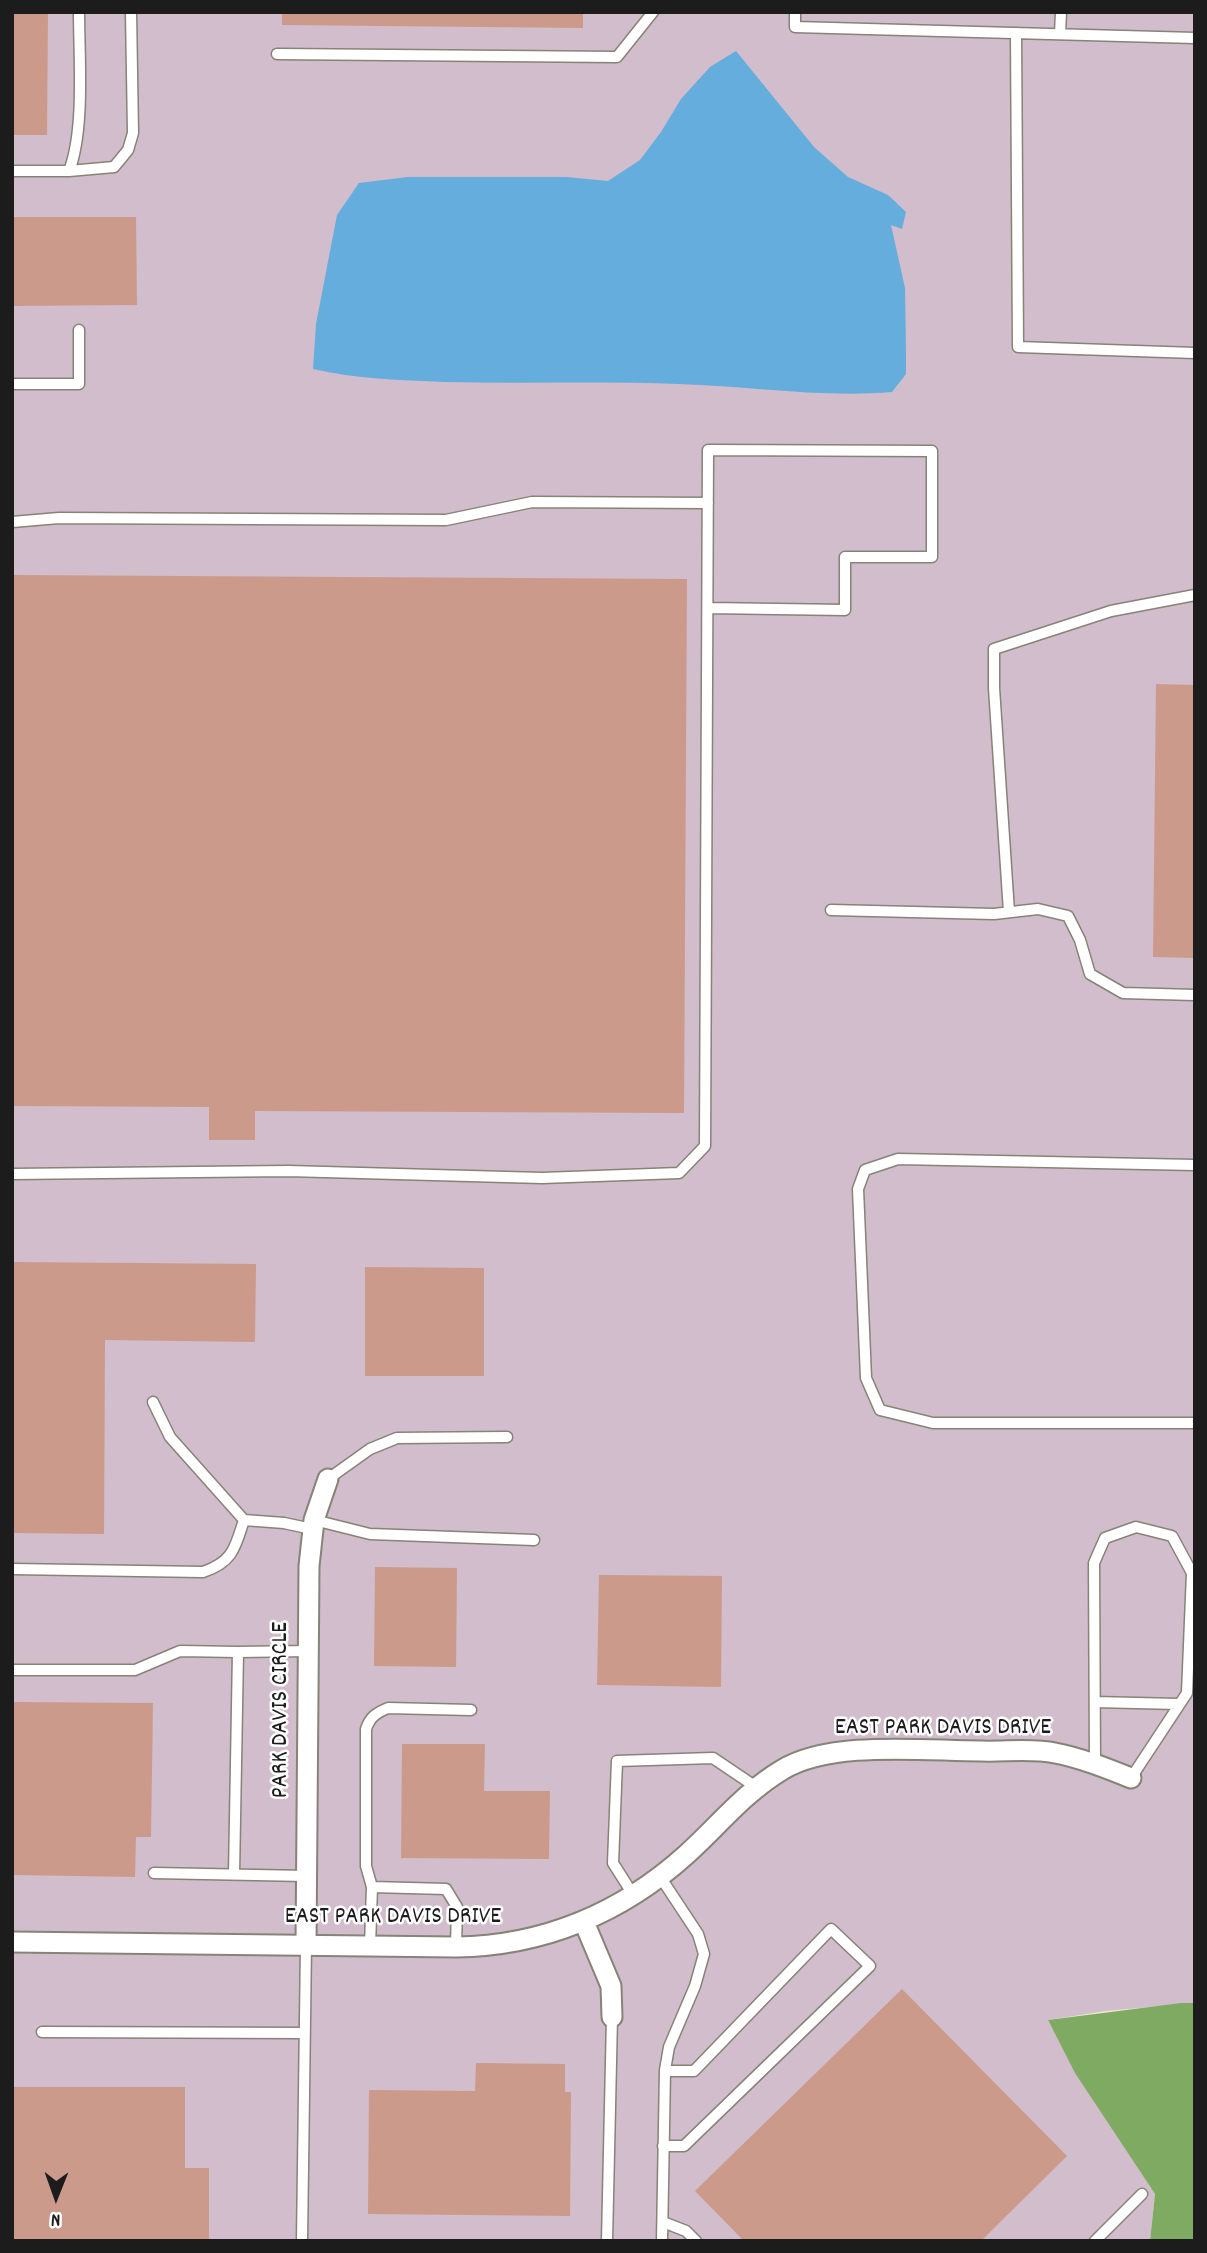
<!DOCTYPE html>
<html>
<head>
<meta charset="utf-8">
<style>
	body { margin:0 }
	#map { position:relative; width:1207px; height:2253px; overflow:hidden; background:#f1ead2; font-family:Dekko,sans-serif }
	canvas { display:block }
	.frame { position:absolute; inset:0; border:14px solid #1c1c1c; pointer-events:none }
	.north { position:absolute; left:21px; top:2162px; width:70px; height:70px; -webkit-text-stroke:5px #fff; paint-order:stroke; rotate:181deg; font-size:19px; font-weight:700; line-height:28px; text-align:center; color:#1c1c1c }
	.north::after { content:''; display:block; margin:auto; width:24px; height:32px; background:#1c1c1c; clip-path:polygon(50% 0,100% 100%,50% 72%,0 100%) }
</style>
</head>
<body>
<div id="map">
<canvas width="1207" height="2253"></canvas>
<div class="frame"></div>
<div class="north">N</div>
</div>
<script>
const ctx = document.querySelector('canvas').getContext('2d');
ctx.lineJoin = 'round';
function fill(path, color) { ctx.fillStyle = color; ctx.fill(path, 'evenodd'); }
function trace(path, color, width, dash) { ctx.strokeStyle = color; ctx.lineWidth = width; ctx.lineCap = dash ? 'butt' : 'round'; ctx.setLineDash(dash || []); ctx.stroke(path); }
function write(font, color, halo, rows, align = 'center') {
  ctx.font = font + ' Dekko,sans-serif'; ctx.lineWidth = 5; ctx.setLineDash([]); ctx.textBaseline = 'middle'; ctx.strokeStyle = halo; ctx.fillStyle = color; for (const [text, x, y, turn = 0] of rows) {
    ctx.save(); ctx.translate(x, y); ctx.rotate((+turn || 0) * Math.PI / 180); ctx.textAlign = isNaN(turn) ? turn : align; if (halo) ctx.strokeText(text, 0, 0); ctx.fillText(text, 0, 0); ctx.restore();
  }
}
const industrial = new Path2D(`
	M 12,12 L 1195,12 L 1195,2003 L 1106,2011 L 1048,2020 L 1076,2073 L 1155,2194 L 1150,2241 L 12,2241 Z`);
const forest = new Path2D(`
	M 1181,2003 L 1195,2003 L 1195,2241 L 1150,2241 L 1155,2194 L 1075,2073 L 1048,2020 Z`);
const water = new Path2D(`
	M 736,51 L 814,147 L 848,177 L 888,195 L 906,212 L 902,229 L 891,225 L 905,288 L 906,354 L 906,374 L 892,392 C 821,398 750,386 679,384 C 601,381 523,384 445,382 C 400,380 356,379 313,369 L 316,324 L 337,215 L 359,183 L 408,177 L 566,177 L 608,181 L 640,160 L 661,132 L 681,99 L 710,67 Z`);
const building = new Path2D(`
	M 12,12 L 48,12 L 47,135 L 12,135 Z
	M 282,12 L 583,12 L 583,28 L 282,25 Z
	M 12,217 L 136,217 L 137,305 L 12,306 Z
	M 12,575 L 687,579 L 684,1113 L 255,1111 L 255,1140 L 209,1140 L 209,1107 L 12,1106 Z
	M 1156,684 L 1195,685 L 1195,958 L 1153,957 Z
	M 12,1262 L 256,1264 L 255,1342 L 105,1340 L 104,1534 L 12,1533 Z
	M 365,1267 L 484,1268 L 484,1376 L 365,1376 Z
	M 375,1567 L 457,1568 L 456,1667 L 374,1666 Z
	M 599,1575 L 722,1576 L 721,1687 L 597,1685 Z
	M 12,1702 L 153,1703 L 151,1837 L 136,1837 L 135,1877 L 12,1875 Z
	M 402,1744 L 485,1744 L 484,1791 L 550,1791 L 549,1859 L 401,1858 Z
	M 902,1989 L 1067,2156 L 981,2241 L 744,2241 L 695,2191 Z
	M 476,2063 L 565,2064 L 565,2092 L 571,2092 L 570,2216 L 368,2214 L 369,2090 L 475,2091 Z
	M 12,2087 L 185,2087 L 185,2168 L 209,2168 L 209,2241 L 12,2241 Z`);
const service = new Path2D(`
	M 795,12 L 795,27 L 1195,38
	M 1016,33 L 1018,347 L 1195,353
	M 1060,34 L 1061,12
	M 277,54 L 617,57 L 653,12
	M 12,171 L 69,171 L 114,167 L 128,150 L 133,133 L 131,12
	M 69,171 C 85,130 79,58 79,12
	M 12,384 L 79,384 L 79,330
	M 12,522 L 59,518 L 446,520 L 532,502 L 708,503
	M 831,910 L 994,914 L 1038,909 L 1068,916 L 1080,940 L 1090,974 L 1123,993 L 1195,995
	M 1009,912 L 994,688 L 994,649 L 1111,611 L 1195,595
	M 1195,1165 L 898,1159 L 865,1170 L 858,1189 L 866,1378 L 880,1410 L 933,1423 L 1195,1423
	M 12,1174 L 288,1171 L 542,1178 L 679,1173 L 705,1146 L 708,450 L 932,451 L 932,557 L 845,557 L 845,610 L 708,608
	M 153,1402 L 170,1437 L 244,1520
	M 328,1479 L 370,1449 L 397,1438 L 507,1437
	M 314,1520 L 370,1534 L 534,1540
	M 12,1569 L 203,1572 C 233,1562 235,1548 244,1520 L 284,1523 L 312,1529
	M 12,1670 L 135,1670 L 180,1651 L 238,1652
	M 1095,1702 L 1178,1704
	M 1095,1763 L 1094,1563 L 1105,1538 L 1136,1527 L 1172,1536 L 1192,1573 L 1187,1693 L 1131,1778
	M 154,1873 L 306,1876
	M 234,1874 L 238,1652 L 308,1651
	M 661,1878 L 698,1934 L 704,1954 L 695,1986 L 669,2047 L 665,2070 L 662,2241
	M 372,1887 L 366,1866 L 366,1729 C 370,1717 376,1713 388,1708 L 471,1710
	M 634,1896 L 613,1863 L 617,1761 L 713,1758 L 756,1787
	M 370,1946 L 372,1887 L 446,1889 L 457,1907 L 456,1947
	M 42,2032 L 304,2033
	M 663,2146 L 684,2146 L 870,1966 L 831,1929 L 694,2071 L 665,2071
	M 663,2222 L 686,2231 L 696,2241
	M 302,2241 L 306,1945
	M 607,2241 L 612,2017
	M 1095,2241 L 1142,2194`);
const minor = new Path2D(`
	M 584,1922 L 611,1986 L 612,2017
	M 12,1942 L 456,1947 C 543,1946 622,1913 687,1854 C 718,1826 745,1792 782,1770 C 831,1740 924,1751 981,1751 C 1004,1752 1032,1748 1055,1753 C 1081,1758 1106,1768 1131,1778
	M 306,1945 L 309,1566 L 314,1520 L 328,1479`);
const streetNames = [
	["PARK DAVIS CIRCLE",283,1710,-90],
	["EAST PARK DAVIS DRIVE",943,1730],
	["EAST PARK DAVIS DRIVE",393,1919]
];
fill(industrial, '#d1bdcb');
fill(forest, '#7faa62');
fill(water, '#64addc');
fill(building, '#cc9a8a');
trace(service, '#868377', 13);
trace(minor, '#868377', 23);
trace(service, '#fff', 10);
trace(minor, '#fff', 19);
write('24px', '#1c1c1c', '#fff', streetNames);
</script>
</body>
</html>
